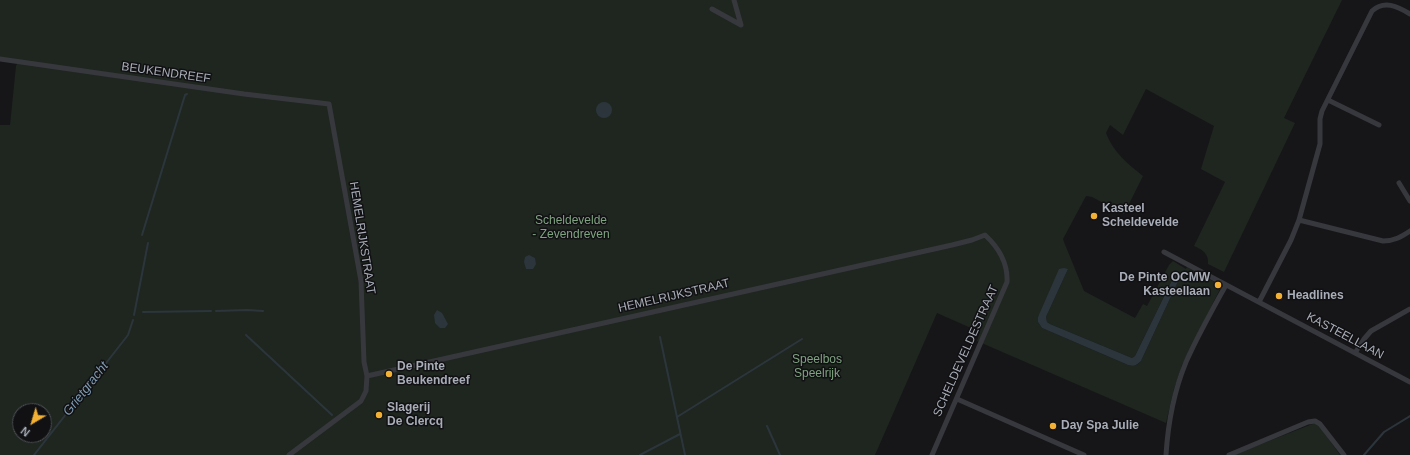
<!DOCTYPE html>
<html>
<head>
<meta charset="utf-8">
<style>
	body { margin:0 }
	#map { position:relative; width:1410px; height:455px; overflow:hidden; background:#161618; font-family:Helvetica,sans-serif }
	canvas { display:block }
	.north { position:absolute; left:12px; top:403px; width:40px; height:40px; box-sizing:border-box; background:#111113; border:1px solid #4d4f55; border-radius:50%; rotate:218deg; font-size:11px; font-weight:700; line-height:16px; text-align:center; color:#a8adb8 }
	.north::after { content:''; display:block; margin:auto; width:14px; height:18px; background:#f2b134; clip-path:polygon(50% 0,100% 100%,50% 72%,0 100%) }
</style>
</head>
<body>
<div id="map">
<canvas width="1410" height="455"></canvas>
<div class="north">N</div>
</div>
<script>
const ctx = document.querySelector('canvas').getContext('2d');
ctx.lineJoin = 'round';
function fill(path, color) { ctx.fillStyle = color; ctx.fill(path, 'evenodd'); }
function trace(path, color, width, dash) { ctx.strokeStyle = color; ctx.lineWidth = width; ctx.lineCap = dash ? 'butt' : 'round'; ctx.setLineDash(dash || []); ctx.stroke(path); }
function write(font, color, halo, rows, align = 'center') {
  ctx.font = font + ' Helvetica,sans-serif'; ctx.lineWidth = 3; ctx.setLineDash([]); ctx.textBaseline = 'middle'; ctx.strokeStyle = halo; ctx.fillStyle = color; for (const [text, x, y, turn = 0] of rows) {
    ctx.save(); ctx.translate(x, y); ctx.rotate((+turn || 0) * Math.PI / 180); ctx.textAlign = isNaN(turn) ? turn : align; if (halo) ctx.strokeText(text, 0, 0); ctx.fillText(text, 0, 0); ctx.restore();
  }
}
const green = new Path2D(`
	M 0,0 L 1342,0 L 1284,118 L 1295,123 L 1224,272 L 1208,264 C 1209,254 1203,250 1194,246 L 1225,182 L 1201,169 L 1214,126 L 1146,89 L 1123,135 L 1110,125 L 1106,133 C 1113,152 1128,164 1143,176 L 1124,214 L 1092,197 L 1086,196 L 1063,239 L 1064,242 L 1084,291 L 1135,318 L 1143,304 L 1147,306 L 1169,265 L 1173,261 L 1186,269 L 1187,267 L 1218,284 L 1220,289 L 1182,365 L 1174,389 L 1166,423 L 977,341 L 980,332 L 937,313 L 875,455 L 0,455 L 0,125 L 10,125 L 16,66 L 18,62 L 0,59 ZM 1068,269 L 1046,317 L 1047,322 L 1050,324 L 1132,358 L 1135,356 L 1176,272 L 1181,275 L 1141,361 C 1137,366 1134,366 1128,365 L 1042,328 L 1038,322 L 1038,317 ZM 20,411 L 44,411 L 44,435 L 20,435 Z
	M 1315,423 L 1321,428 L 1340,455 L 1233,455 Z`);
const water = new Path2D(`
	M596 110a8 8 0 1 1 16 0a8 8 0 1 1-16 0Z
	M 529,255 L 535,258 L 536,264 L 533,269 L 526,269 L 524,262 L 525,257 Z
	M 1064,268 L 1068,269 L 1046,317 L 1047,322 L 1050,324 L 1132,358 L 1135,356 L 1176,272 L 1181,275 L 1141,361 C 1137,365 1134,367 1128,365 L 1042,328 L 1038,322 L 1038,317 L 1059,269 Z
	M 437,310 L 442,313 L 448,324 L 445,328 L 440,328 L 435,323 L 434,315 Z`);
const stream = new Path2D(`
	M 142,235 L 185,95 L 187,94
	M 216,311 L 247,310 L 263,311
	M 143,312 L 211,311
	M 134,315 L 148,243
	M 246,335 L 332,415
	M 660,337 L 685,455
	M 677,417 L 802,339
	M 767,426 L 780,455
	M 34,455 L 128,335 L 133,320
	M 640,455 L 680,434
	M 1364,455 L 1384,432 L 1410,416`);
const minor = new Path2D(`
	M 734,0 L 741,25
	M 712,9 L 741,25
	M 0,59 L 244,94 L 329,104 L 361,281 L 364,362 L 367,376 L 366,391 L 361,401 L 289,455
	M 1328,100 L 1379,125
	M 1399,183 L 1410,201
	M 1299,220 L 1383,241 C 1394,241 1401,237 1410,231
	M 1164,252 L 1410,382
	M 1259,302 L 1291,240 L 1299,220 L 1320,144 L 1320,119 L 1322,111 L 1372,11 C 1384,0 1397,6 1410,14
	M 1355,353 L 1364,339 L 1371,331 L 1410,309
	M 367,376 L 952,245 L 972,240 L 985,235 C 998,247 1008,263 1007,282 L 932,455
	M 957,399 L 1084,455
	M 1166,455 C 1168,423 1174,391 1186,362 C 1198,335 1212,310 1226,285
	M 1229,455 L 1308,422 L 1315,421 L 1320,424 L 1344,455`);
const markers = [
	[1094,216,4,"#f2b134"],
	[1218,285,4,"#f2b134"],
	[1279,296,4,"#f2b134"],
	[389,374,4,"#f2b134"],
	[379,415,4,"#f2b134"],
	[1053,426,4,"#f2b134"]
];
const streetNames = [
	["BEUKENDREEF",166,73,8],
	["HEMELRIJKSTRAAT",362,238,81],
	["HEMELRIJKSTRAAT",674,296,-13],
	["KASTEELLAAN",1345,336,28],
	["SCHELDEVELDESTRAAT",966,351,-66]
];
const poiNames = [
	["Kasteel",1102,209],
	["Scheldevelde",1102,223],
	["De Pinte OCMW",1210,278,"right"],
	["Kasteellaan",1210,292,"right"],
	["Headlines",1287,296],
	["De Pinte",397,367],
	["Beukendreef",397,381],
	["Slagerij",387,408],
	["De Clercq",387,422],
	["Day Spa Julie",1061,426]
];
const parkNames = [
	["Scheldevelde",571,221],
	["- Zevendreven",571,235],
	["Speelbos",817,360],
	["Speelrijk",817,374]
];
const waterNames = [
	["Grietgracht",86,389,-52]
];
fill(green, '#1e261f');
fill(water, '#2c353c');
trace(stream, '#2c353c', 2);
trace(minor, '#37383d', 5);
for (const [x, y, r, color] of markers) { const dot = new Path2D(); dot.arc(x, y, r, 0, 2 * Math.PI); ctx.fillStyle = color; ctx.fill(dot); trace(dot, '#111113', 1.5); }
write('12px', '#a8adb8', '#111113', streetNames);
write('bold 12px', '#a8adb8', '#111113', poiNames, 'left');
write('12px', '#7fa381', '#111113', parkNames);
write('italic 13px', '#7f9bb3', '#111113', waterNames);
</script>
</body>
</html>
